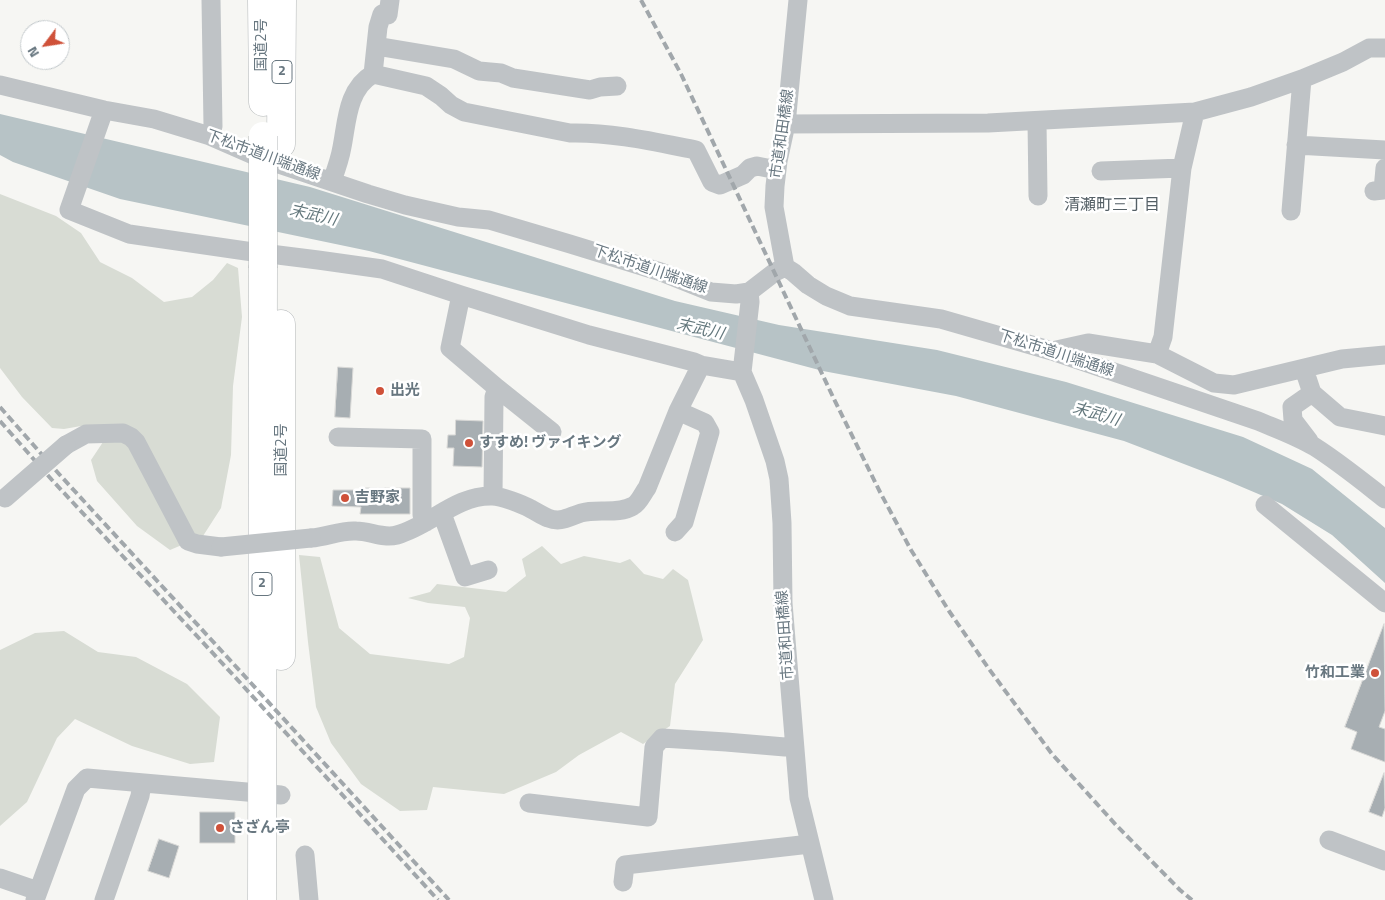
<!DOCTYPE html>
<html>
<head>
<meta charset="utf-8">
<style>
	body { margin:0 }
	#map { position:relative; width:1385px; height:900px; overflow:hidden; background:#f6f6f3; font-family:"Titillium Web",sans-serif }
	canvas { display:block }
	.north { position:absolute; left:20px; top:20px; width:50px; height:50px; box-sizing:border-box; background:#fff; border:1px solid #c3c9cc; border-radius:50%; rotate:239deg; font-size:14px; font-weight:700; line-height:20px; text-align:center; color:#687780 }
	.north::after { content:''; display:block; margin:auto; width:18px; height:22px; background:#cf5139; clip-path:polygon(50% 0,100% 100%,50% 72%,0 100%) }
</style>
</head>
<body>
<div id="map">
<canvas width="1385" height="900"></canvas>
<div class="north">N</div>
</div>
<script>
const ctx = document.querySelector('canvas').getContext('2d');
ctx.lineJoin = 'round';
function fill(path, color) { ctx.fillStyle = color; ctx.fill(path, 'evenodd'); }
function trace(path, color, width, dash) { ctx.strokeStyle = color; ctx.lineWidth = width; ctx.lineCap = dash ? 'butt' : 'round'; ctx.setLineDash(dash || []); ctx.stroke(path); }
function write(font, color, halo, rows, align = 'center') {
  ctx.font = font + ' "Titillium Web","Noto Sans JP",sans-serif'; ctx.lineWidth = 5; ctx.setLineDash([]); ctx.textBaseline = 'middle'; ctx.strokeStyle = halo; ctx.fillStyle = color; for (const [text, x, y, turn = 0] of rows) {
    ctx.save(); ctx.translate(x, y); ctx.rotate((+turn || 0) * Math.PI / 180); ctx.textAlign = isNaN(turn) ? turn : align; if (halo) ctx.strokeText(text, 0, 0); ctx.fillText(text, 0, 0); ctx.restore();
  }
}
const green = new Path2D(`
	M 0,194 L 56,216 L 81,233 L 100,262 L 132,278 L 164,302 L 192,297 L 213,280 L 227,263 L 238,268 L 242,317 L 233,386 L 231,455 L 221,508 L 203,536 L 170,550 L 137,526 L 97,481 L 91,460 L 103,442 L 95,427 L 81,426 L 64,429 L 52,428 L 22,397 L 0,368 Z
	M 542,546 L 561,564 L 584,556 L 620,563 L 630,559 L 644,574 L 663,579 L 673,569 L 688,580 L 703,640 L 675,684 L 670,726 L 643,744 L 621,732 L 579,755 L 556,772 L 504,794 L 433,787 L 427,810 L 400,811 L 361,784 L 331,743 L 316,707 L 308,642 L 299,555 L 320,557 L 339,628 L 370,654 L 449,664 L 464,657 L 470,618 L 465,607 L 428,603 L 408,598 L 430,592 L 437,584 L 506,592 L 526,576 L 522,559 Z
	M 64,631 L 98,652 L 136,657 L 187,684 L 220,717 L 214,762 L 190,764 L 132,746 L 75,719 L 57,738 L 27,802 L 0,826 L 0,650 L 35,633 Z`);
const water = new Path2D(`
	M 0,114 L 310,187 L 675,301 L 779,325 L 937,350 L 1066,382 L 1243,437 L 1312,469 L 1385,528 L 1385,583 L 1332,535 L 1282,504 L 1223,479 L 1124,441 L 956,396 L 823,371 L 369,251 L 120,199 L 13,162 L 0,155 Z`);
const building = new Path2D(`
	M 338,367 L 353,368 L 350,418 L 335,417 Z
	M 456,420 L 483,421 L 482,467 L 453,466 L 454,448 L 447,448 L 448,435 L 455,435 Z
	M 361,488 L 410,488 L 410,514 L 360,514 L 361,507 L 332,506 L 333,490 L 361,490 Z
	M 1384,624 L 1385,711 L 1379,727 L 1385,729 L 1385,762 L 1351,749 L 1357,732 L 1345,727 Z
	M 1384,773 L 1385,808 L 1382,817 L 1369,812 Z
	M 200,812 L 235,812 L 235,843 L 200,843 Z
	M 159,839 L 179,846 L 169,878 L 148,871 Z`);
const minor = new Path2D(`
	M 376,46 L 454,59 L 479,71 L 501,73 L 513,78 L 590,90 L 600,87 L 617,86
	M 373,74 L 378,27 L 382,14 L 388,15 L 390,0
	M 0,85 L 104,110 L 154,119 L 210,136 L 258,157 L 368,194 L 405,205 L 458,217 L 489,220 L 570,244 L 661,272 L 711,292 L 736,294 L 749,292 L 775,272 L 785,267 L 793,272 L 808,285 L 826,296 L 850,306 L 941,319 L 1052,351 L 1258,421 C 1277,429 1297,436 1315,447 C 1340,463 1362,481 1385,499
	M 104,110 L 69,210 L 129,234 L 246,251 L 318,260 L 382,269 L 461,295 L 589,335 L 694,362 L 701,365 L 742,372
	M 1037,121 L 1038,196
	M 786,124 L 988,123 L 1195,112 L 1251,97 L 1302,79 L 1343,62 L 1369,48 L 1385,48
	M 210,136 L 213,126 L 211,0
	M 1296,145 L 1385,150
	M 1101,171 L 1182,168
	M 332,181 C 336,170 340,159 342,147 C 347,122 347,89 373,74 L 426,86 L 441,96 L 451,105 L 464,112 L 570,133 C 612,132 655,142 696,150 L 712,182 L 720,185 L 743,175 L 750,168 L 757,166 L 777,170
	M 1374,191 L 1383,190 L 1385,168
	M 1291,211 L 1302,79
	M 785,267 L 774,207 L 775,186 L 778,161 L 786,124 L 798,0
	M 749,292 L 750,302 L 742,372 L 754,400 L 775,461 L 779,479 L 782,523 L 783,603 L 799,798 L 824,900
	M 461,295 L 450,348 L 497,388 L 552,432
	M 1052,351 L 1088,343 L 1157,354 L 1214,383 L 1234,385 L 1342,359 L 1385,355
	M 1157,354 L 1163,337 L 1182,168 L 1195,112
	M 1304,369 L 1312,393 L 1340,417 L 1385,426
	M 338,437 L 422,439 L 422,515 L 426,522
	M 1309,441 L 1293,420 L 1292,407 L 1312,393
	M 66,445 L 86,434 L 123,433 L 131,437 L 136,442 L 188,541 L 197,544 L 221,547
	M 493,496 L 494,397 L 497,388
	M 1265,505 L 1385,603
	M 441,513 L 444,519 L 465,577 L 488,570
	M 675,532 L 684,522 L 710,432 L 705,423 L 678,411
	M 311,538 C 327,537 340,530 356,531 C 370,531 383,539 397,535 C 430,526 456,495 492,496 C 501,496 522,504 531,509 C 537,512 542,516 548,518 C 561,523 568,517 581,513 C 597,508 618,515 633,506 C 639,503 643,493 647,488 L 678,411 L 701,365
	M 529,803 L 648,817 L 654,747 L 662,738 L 726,742 L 785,747 L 794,746
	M 1329,840 L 1385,861
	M 305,855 L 309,900
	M 0,878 L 38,891
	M 623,882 L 625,865 L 810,844
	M 35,900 L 76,789 L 87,778 L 281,795
	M 104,900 L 140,796 L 142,783`);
const highway = new Path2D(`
	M 262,0 L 263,102
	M 281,144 L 282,0
	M 281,656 L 281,324
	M 262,900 L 263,268`);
const rail = new Path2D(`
	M 641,0 L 681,74 L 833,397 L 880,492 L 911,550 L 949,611 L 989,669 L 1052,754 L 1116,825 L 1180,890 L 1192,900
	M 0,407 L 59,474 L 240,671 L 449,900
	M 0,421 L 52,480 L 235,677 L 438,900`);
const minorBridge = new Path2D(`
	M 5,498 L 66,445
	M 221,547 L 311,538`);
const highwayBridge = new Path2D(`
	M 263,268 L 263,136`);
const markers = [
	[380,391,5,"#cf5139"],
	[469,443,5,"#cf5139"],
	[345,498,5,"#cf5139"],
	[1375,673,5,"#cf5139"],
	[220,828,5,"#cf5139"]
];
const shields = [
	[282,72,20],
	[262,584,20]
];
const shieldNames = [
	["2",282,72],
	["2",262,584]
];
const streetNames = [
	["国道2号",262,45,-90],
	["市道和田橋線",783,134,-82],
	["下松市道川端通線",263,156,20],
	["下松市道川端通線",650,270,19],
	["下松市道川端通線",1056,354,18],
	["国道2号",282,450,-90],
	["市道和田橋線",786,635,-94]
];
const poiNames = [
	["出光",390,391],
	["すすめ! ヴァイキング",479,443],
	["吉野家",355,498],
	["竹和工業",1365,673,"right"],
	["さざん亭",230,828]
];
const neighbourhoodNames = [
	["清瀬町三丁目",1112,206]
];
const waterNames = [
	["末武川",313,216,13],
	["末武川",700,330,13],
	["末武川",1096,415,16]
];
fill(green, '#d8dcd4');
fill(water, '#b7c3c6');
fill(building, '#a7aeb2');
trace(building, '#d7d7d5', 1);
trace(highway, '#b2b6b8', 29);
trace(minor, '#bfc3c6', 19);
trace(highway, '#fff', 28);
trace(rail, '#a1a7ab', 4, [8, 4]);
trace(highwayBridge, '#b2b6b8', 29, []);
trace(minorBridge, '#bfc3c6', 19);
trace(highwayBridge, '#fff', 28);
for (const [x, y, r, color] of markers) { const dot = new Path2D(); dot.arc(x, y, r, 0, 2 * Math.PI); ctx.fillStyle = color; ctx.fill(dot); trace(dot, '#fff', 2); }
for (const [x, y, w] of shields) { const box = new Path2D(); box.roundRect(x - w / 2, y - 11.5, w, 23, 4); ctx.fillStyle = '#fff'; ctx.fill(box); trace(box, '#687780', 1); }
write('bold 14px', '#687780', null, shieldNames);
write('15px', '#687780', '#fff', streetNames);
write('bold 15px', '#687780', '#fff', poiNames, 'left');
write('16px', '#556066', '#fff', neighbourhoodNames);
write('italic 16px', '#64787d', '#fff', waterNames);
</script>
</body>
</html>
